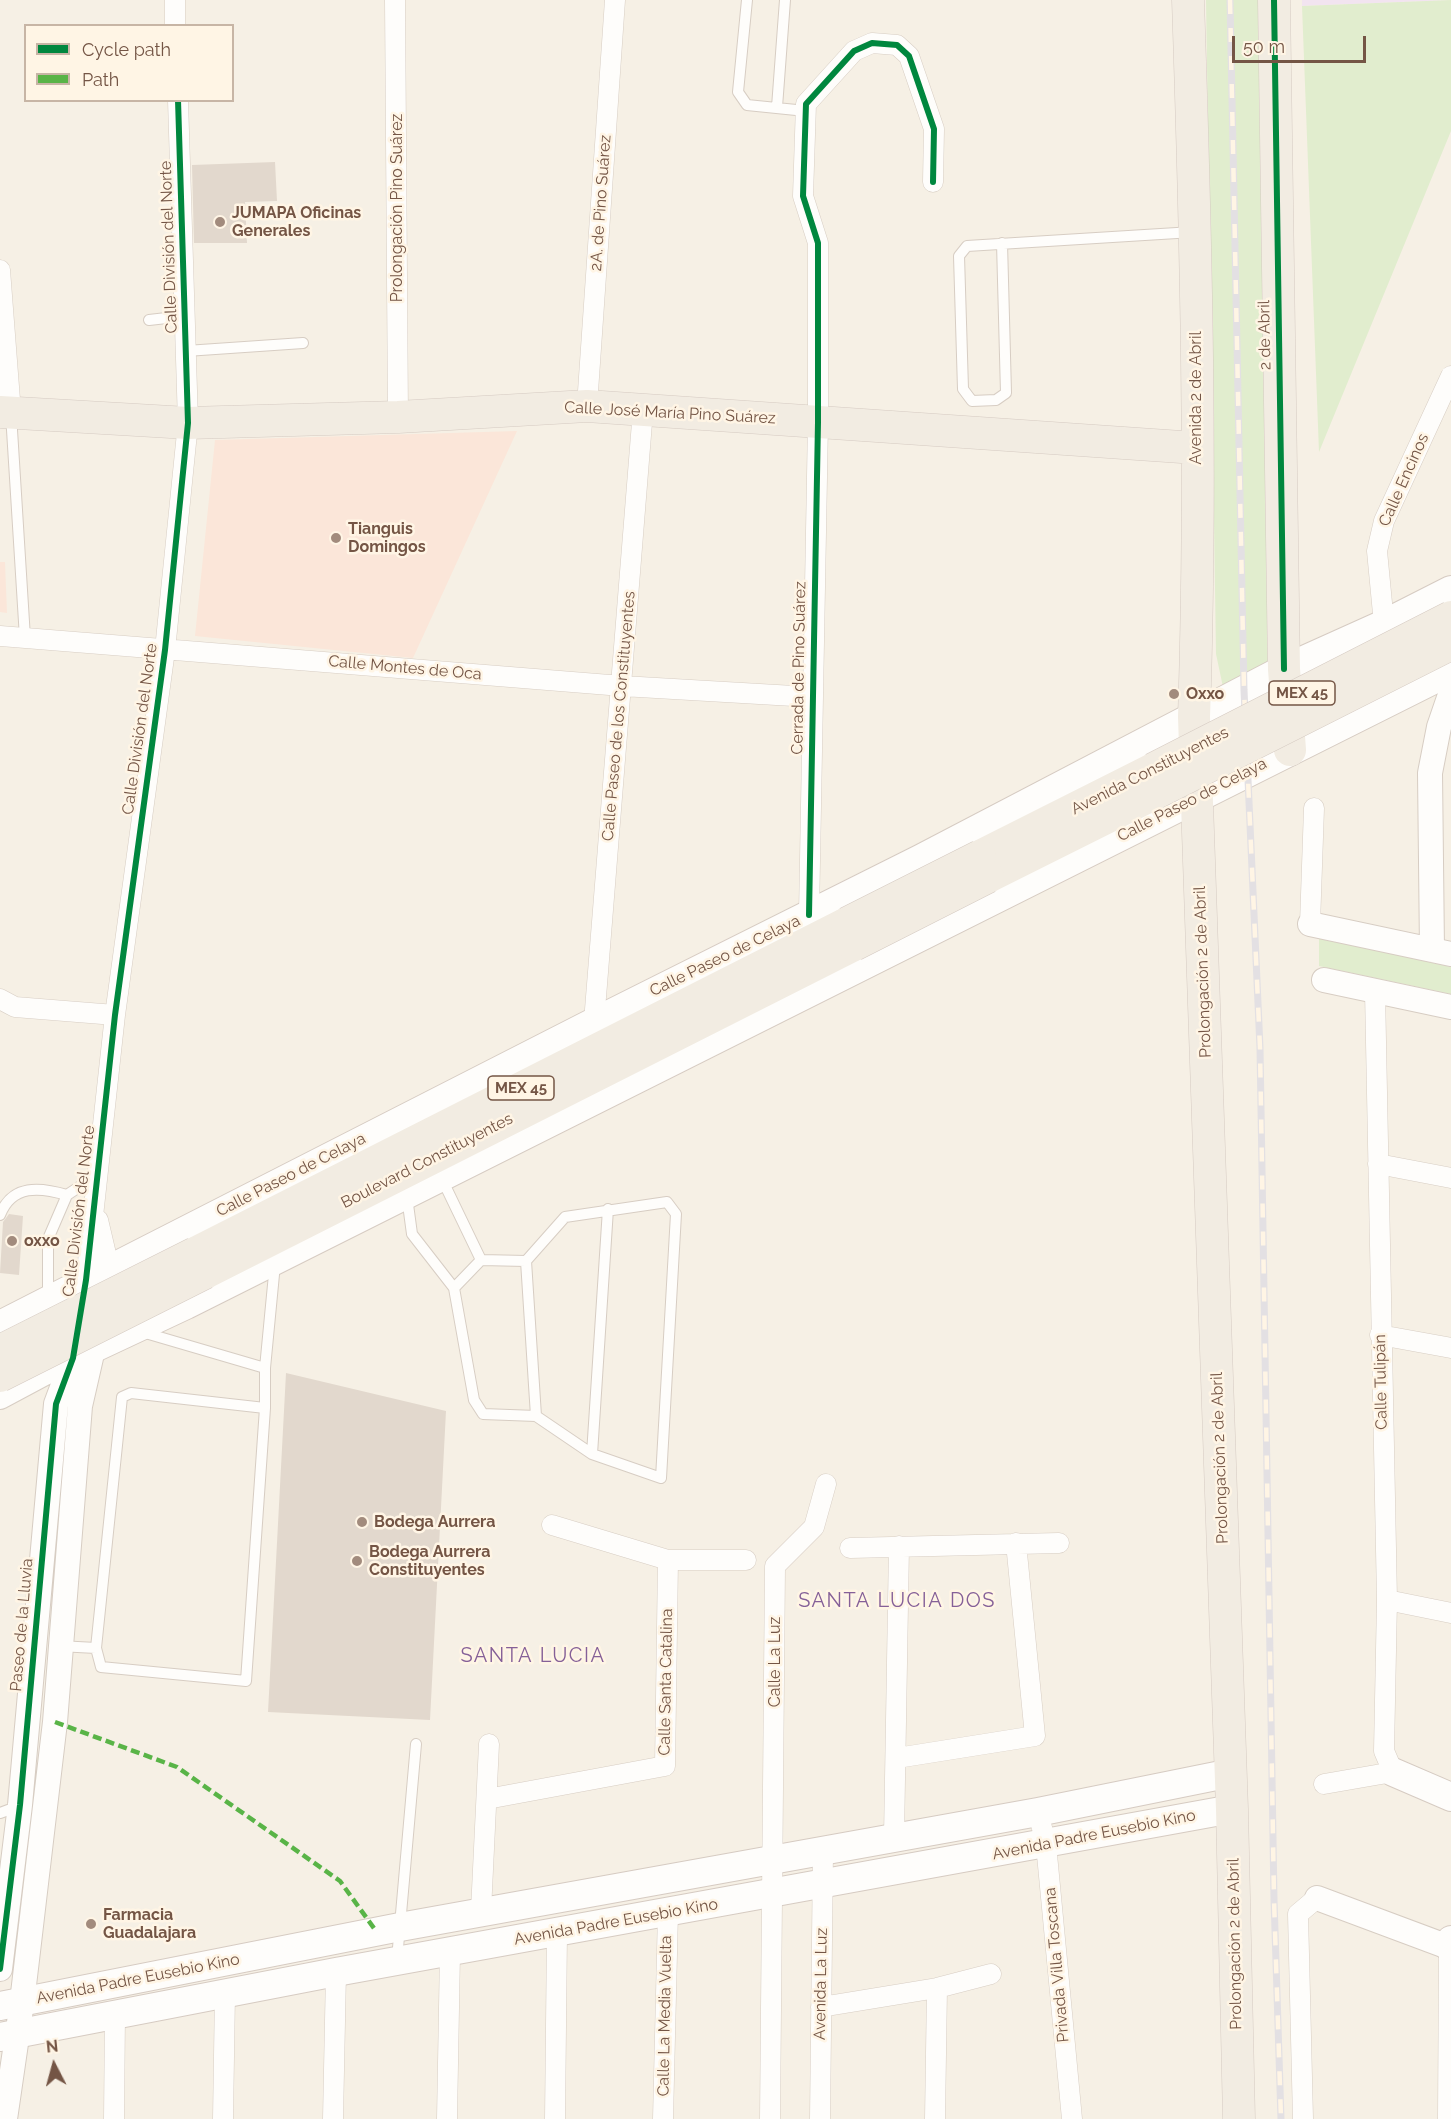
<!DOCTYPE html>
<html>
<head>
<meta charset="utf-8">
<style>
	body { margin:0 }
	#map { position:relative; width:1451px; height:2119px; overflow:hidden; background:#f6f0e5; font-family:Raleway,sans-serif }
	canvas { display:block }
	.legend { position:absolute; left:24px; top:24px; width:210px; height:78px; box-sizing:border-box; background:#fff5e5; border:2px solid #c7b5a5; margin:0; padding:8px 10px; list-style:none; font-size:18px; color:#745545 }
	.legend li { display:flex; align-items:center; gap:12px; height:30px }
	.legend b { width:30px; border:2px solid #c7b5a5 }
	.north { position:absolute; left:24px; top:2035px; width:60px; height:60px; -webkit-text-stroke:4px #fff5e5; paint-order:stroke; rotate:354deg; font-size:16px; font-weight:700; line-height:24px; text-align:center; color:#745545 }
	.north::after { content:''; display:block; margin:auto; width:21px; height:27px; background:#745545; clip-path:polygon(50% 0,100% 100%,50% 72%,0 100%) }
	.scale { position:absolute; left:1232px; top:36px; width:134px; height:27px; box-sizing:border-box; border:3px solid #745545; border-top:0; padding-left:8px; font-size:18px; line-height:21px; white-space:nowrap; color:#745545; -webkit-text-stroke:4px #fff5e5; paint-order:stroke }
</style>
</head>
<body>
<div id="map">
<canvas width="1451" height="2119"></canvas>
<ul class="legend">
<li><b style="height:8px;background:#00873e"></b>Cycle path</li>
<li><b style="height:8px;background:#59b447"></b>Path</li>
</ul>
<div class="north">N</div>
<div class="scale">50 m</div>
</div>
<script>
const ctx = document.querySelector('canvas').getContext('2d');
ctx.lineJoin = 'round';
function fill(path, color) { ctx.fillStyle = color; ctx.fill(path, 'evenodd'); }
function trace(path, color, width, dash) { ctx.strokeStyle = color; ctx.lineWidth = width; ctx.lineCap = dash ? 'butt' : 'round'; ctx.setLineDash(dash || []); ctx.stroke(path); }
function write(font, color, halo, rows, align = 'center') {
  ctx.font = font + ' Raleway,sans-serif'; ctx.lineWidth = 5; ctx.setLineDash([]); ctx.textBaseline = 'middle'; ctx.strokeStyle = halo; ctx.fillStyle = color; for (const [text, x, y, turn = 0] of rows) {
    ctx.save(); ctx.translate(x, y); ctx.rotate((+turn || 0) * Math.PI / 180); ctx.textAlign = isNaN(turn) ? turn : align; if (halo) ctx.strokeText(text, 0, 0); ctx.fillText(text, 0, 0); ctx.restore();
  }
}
const commercial = new Path2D(`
	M 517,431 L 413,658 L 195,636 L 215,440 Z
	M 0,562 L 5,562 L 7,613 L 0,612 Z`);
const education = new Path2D(`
	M 1302,0 L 1451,0 L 1302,6 Z`);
const green = new Path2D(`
	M 1206,0 L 1264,0 L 1278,656 L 1223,687 L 1216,654 Z
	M 1451,0 L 1451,131 L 1319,452 L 1302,6 Z
	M 1319,937 L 1451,967 L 1451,994 L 1319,966 Z`);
const building = new Path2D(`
	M 275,162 L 277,201 L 245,202 L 247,243 L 194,243 L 192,165 Z
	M 9,1214 L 23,1216 L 19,1275 L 0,1273 L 3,1222 Z
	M 286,1373 L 446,1411 L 430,1720 L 268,1712 Z`);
const service = new Path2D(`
	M 747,0 L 738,92 L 747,105 L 806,111
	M 777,107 L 785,0
	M 1002,243 L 1006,393 L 996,400 L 972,401 L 963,389 L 959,256 L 967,246 L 1193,232
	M 149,320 L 184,316
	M 186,351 L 303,343
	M 11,414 L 25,638
	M 441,1177 L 481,1260
	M 407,1197 L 412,1234 L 454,1288 L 474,1400 L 483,1414 L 536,1416 L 592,1454 L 661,1478 L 676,1214 L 667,1202 L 565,1217 L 526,1261 L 481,1260 L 454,1288
	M 0,1215 C 12,1184 40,1187 67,1195
	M 526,1261 L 536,1416
	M 48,1297 L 48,1239 L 67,1195 L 97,1175
	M 142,1332 L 265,1368 L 265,1408
	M 265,1368 L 275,1264
	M 131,1393 L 265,1408 L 246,1681 L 101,1667 L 96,1648 L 122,1397 Z
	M 592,1454 L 608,1209
	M 59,1646 L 96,1648
	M 0,1813 L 19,1806
	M 397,1959 L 416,1744`);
const minor = new Path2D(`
	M 175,0 L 175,26
	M 395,0 L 398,417
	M 0,270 L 11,413
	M 587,406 L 615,0
	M 1384,624 L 1377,551 L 1384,521 L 1451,376
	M 0,636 L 622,686 L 811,697
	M 809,915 L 818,422 L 818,243 L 803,196 L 806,104 L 854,51 L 872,43 L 897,45 L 909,56 L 934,129 L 933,182
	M 1310,924 L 1314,808
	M 0,999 L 15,1007 L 115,1015
	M 594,1022 L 643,410
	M 1378,1164 L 1451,1178
	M 98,1220 L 109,1267
	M 86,1280 L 115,1015 L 165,650 L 188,423 L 178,100
	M 1380,1335 L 1451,1348
	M 552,1525 L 668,1560 L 746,1560
	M 850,1548 L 1059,1543
	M 1387,1600 L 1451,1613
	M 897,1758 L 1035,1736 L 1016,1543
	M 1324,1784 L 1393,1772 L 1384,1751 L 1387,1600 L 1375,991
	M 487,1799 L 665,1766 L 668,1560
	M 1038,1812 L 1046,1844 L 1072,2119
	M 894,1837 L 899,1546
	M 481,1911 L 489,1744
	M 821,2007 L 937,1988 L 991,1974
	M 114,2119 L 115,2014
	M 223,2119 L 225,1993
	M 333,2119 L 336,1972
	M 447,2119 L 450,1952
	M 555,2119 L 557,1932
	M 663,2119 L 668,1912
	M 770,2119 L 775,1566 L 814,1527 L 826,1484
	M 820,2119 L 823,1850
	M 935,2119 L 937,1988
	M 1303,2119 L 1298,1914 L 1317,1898
	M 1448,2119 L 1449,1947`);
const tertiary = new Path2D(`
	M 1310,924 L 1451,954
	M 1432,950 L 1430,773 L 1439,727 L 1451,692
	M 1324,980 L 1451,1007
	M 0,1397 L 73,1358
	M 1317,1898 L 1451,1948
	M 0,1969 L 20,1805 L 56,1404 L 73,1358 L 76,1338
	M 5,2119 L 22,2002 L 55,1722 L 80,1406 L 96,1336`);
const secondary = new Path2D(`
	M 0,1325 L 594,1022 L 920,859 L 1284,669 L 1384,624 L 1451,590
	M 73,1358 L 186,1305 L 1451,671
	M 1393,1772 L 1451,1797
	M 1449,1947 L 1451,1940
	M 0,2006 L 400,1927 L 1038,1812 L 1231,1773
	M 0,2037 L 336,1972 L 1232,1809`);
const primary = new Path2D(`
	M 1188,0 C 1196,239 1202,478 1194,717 L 1232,1809 L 1239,2119
	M 1274,0 L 1284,669 L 1290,750
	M 0,412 L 188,423 L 398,417 L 587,406 L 1196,448
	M 980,856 L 1153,769
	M 988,877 L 1156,793
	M 195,1253 L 847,923
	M 205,1273 L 854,945`);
const rail = new Path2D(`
	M 1230,0 L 1244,690 L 1260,1048 L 1274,1899 L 1281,2119`);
const primaryBridge = new Path2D(`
	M 1153,769 L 1451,617
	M 1156,793 L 1451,644
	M 847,923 L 980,856
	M 854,945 L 988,877
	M 0,1351 L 195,1253
	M 0,1376 L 205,1273`);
const quiet = new Path2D(`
	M 55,1722 L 177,1767 L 340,1881 L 376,1931`);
const cycleway = new Path2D(`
	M 1274,0 L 1284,669
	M 809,915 L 818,422 L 818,243 L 803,196 L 806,104 L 854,51 L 872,43 L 897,45 L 909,56 L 934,129 L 933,182
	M 0,1969 L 20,1805 L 56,1404 L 73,1358 L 86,1280 L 115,1015 L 165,650 L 188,423 L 178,100`);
const markers = [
	[220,222,6,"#a28b7d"],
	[336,538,6,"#a28b7d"],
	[1174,694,6,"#a28b7d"],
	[12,1241,6,"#a28b7d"],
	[362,1522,6,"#a28b7d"],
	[357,1561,6,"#a28b7d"],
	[91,1924,6,"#a28b7d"]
];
const shields = [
	[1302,693,66],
	[521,1088,66]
];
const shieldNames = [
	["MEX 45",1302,693],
	["MEX 45",521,1088]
];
const streetNames = [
	["2A. de Pino Suárez",601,203,-86],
	["Prolongación Pino Suárez",397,208,-90],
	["Calle División del Norte",169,247,-92],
	["2 de Abril",1265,335,-91],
	["Avenida 2 de Abril",1196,398,-90],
	["Calle José María Pino Suárez",670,413,3],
	["Calle Encinos",1404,480,-66],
	["Calle Montes de Oca",405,668,5],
	["Cerrada de Pino Suárez",799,668,-89],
	["Calle Paseo de los Constituyentes",619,716,-85],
	["Calle División del Norte",140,729,-82],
	["Avenida Constituyentes",1150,771,-27],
	["Calle Paseo de Celaya",1192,800,-27],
	["Calle Paseo de Celaya",725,956,-26],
	["Prolongación 2 de Abril",1203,972,-92],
	["Boulevard Constituyentes",427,1161,-27],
	["Calle Paseo de Celaya",291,1175,-27],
	["Calle División del Norte",79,1211,-83],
	["Calle Tulipán",1381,1382,-91],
	["Prolongación 2 de Abril",1220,1458,-92],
	["Paseo de la Lluvia",22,1625,-85],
	["Calle La Luz",775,1662,-90],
	["Calle Santa Catalina",666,1682,-89],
	["Avenida Padre Eusebio Kino",1094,1835,-11],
	["Avenida Padre Eusebio Kino",616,1922,-10],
	["Prolongación 2 de Abril",1235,1944,-91],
	["Privada Villa Toscana",1057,1965,-95],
	["Avenida Padre Eusebio Kino",138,1979,-11],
	["Avenida La Luz",821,1984,-89],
	["Calle La Media Vuelta",665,2016,-89]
];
const poiNames = [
	["JUMAPA Oficinas",232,213],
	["Generales",232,231],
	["Tianguis",348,529],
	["Domingos",348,547],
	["Oxxo",1186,694],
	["oxxo",24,1241],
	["Bodega Aurrera",374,1522],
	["Bodega Aurrera",369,1552],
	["Constituyentes",369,1570],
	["Farmacia",103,1915],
	["Guadalajara",103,1933]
];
const quarterNames = [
	["SANTA LUCIA DOS",897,1601],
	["SANTA LUCIA",533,1656]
];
fill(commercial, '#fbe6d9');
fill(education, '#f2e4f0');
fill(green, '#e1edce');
fill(building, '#e2d8cd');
trace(service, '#d7cdc3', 12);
trace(minor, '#d7cdc3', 21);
trace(tertiary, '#d7cdc3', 26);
trace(secondary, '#d6cbc2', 30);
trace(primary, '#d5cac2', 33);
trace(service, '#fefdfb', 10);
trace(minor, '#fefdfb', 20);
trace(tertiary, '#fefdfb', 24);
trace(secondary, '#fefdfb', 28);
trace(primary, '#f2ece2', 32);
trace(rail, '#e3e0e3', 7);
trace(rail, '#fff5e5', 4.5, [14]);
trace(primaryBridge, '#d5cac2', 33, []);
trace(primaryBridge, '#f2ece2', 32);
trace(quiet, '#59b447', 4.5, [9, 4.5]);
trace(cycleway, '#00873e', 6);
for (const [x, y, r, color] of markers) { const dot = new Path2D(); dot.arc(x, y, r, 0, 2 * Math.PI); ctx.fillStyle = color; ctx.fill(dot); trace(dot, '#fff5e5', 2); }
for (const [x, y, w] of shields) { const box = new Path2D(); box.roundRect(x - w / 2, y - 12, w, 24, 4.5); ctx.fillStyle = '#fff5e5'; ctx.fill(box); trace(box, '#745545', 1.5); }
write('bold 15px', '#745545', null, shieldNames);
write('16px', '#745545', '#fff5e5', streetNames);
write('bold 16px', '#745545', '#fff5e5', poiNames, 'left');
ctx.letterSpacing = '1.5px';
write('20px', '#856098', '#fff5e5', quarterNames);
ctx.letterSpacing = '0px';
</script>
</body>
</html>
